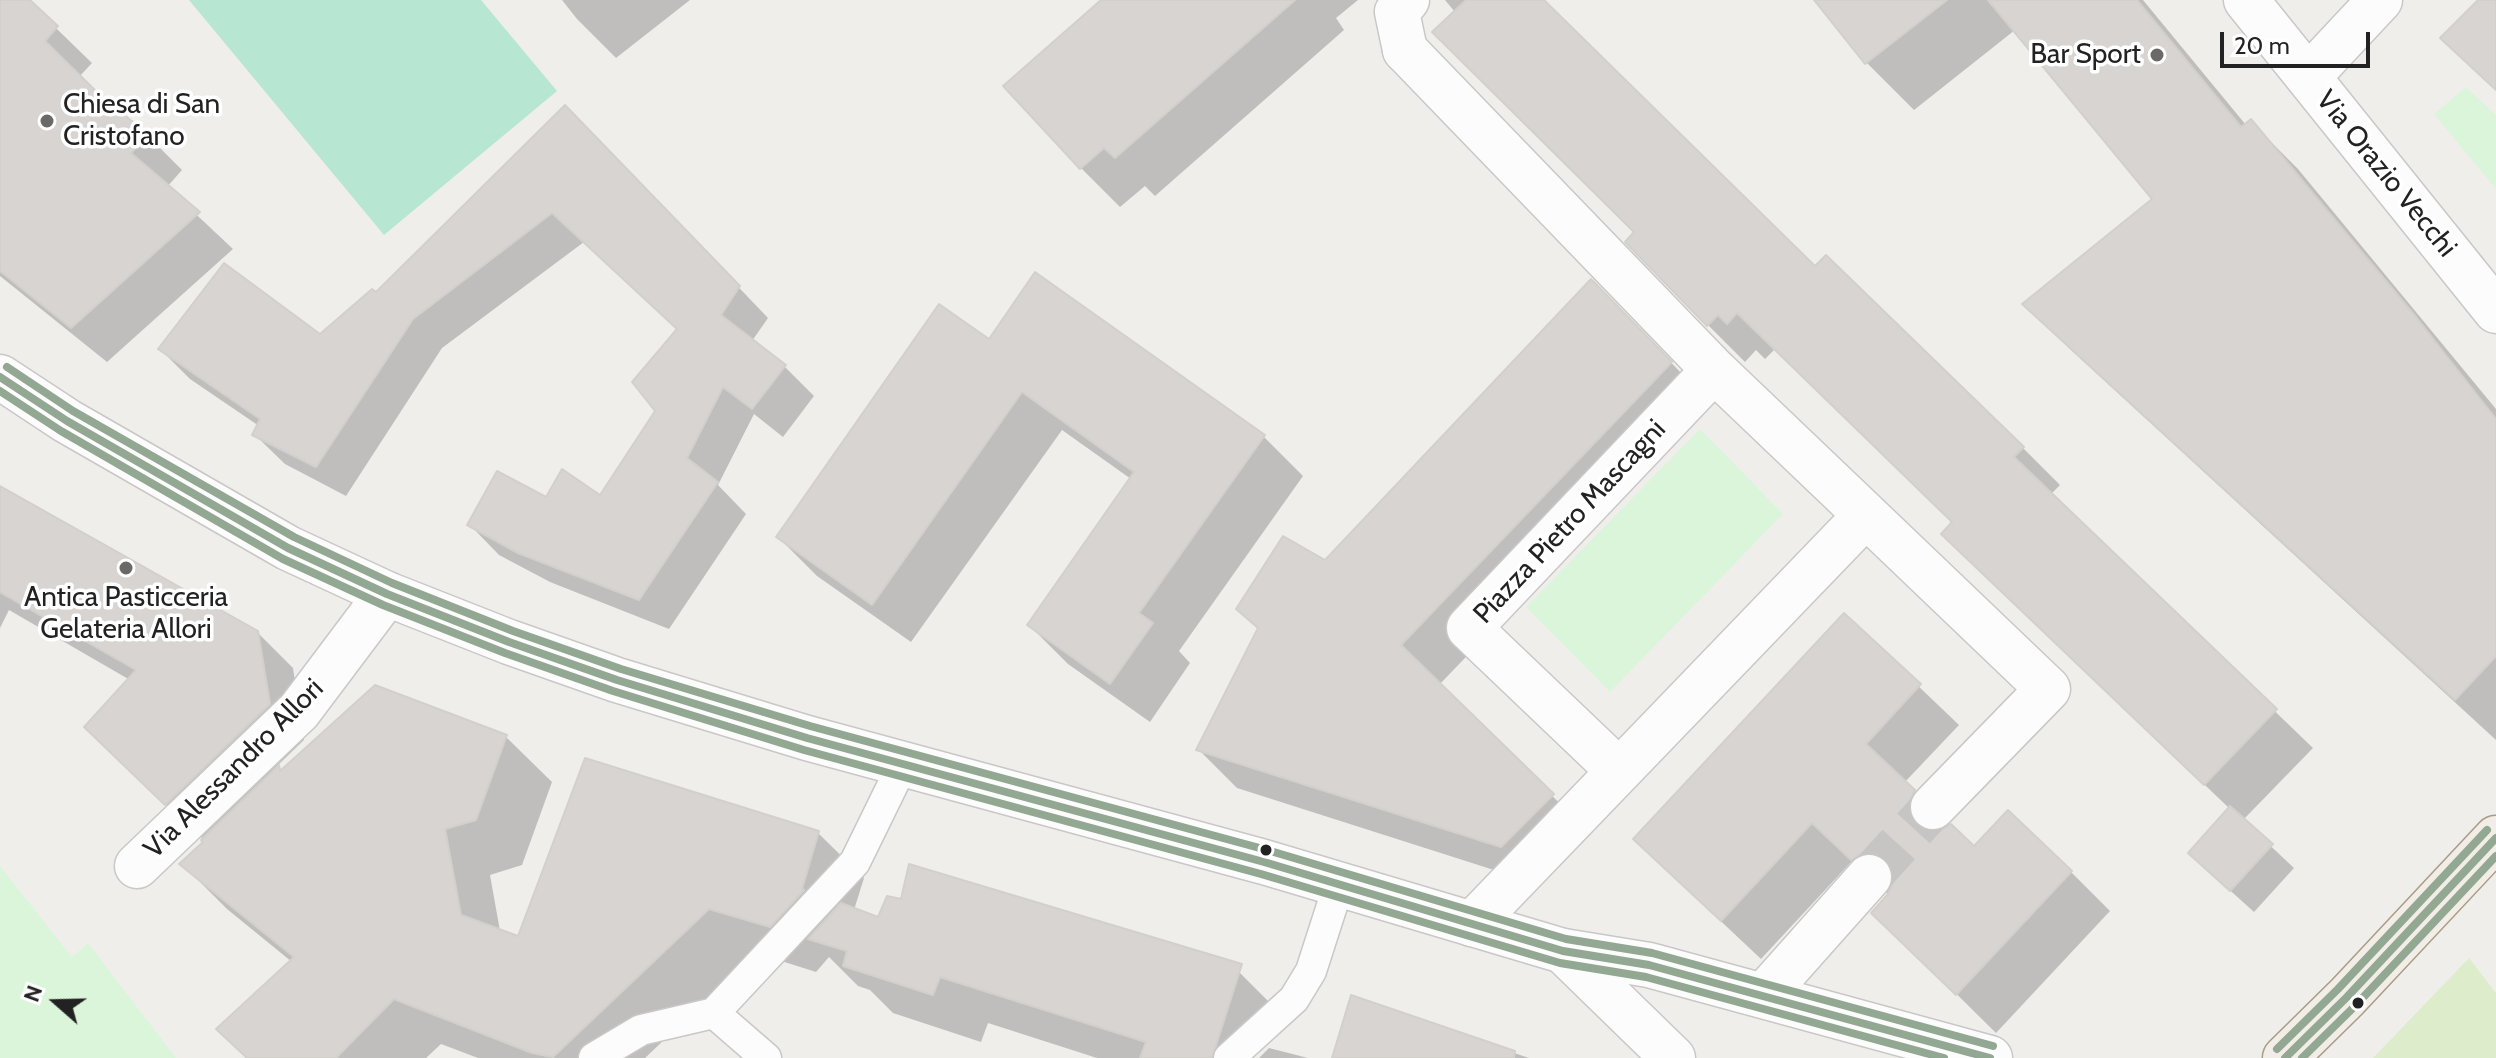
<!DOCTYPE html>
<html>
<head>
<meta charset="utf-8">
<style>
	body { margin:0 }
	#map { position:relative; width:2496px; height:1058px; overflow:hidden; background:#f0eeeb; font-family:Cabin,sans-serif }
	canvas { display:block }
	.north { position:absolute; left:16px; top:962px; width:80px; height:80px; -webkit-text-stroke:6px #fff; paint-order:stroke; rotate:290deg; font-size:22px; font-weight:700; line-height:32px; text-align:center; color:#222 }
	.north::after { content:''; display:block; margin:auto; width:28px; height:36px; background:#222; clip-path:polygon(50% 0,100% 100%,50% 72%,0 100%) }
	.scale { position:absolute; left:2220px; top:32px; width:150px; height:36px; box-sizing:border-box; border:4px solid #222; border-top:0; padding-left:10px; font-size:24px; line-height:28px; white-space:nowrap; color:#222; -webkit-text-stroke:6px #fff; paint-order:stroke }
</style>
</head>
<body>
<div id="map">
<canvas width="2496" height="1058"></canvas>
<div class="north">N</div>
<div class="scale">20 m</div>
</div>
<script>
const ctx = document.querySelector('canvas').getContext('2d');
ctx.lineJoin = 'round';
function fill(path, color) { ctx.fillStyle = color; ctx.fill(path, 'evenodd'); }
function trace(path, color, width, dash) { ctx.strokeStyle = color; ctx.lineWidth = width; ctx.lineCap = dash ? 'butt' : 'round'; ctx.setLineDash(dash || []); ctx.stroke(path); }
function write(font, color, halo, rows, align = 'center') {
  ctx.font = font + ' Cabin,sans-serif'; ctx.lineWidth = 7; ctx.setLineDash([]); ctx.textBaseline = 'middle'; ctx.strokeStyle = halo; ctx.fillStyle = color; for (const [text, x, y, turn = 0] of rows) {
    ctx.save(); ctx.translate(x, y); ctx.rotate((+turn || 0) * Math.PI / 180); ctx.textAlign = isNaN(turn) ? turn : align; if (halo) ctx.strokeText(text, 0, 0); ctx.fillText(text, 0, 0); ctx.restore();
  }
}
const grass = new Path2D(`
	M 2469,958 L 2496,993 L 2496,1058 L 2373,1058 Z`);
const park = new Path2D(`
	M 2466,87 L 2496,115 L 2496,189 L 2434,114 Z
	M 1700,429 L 1783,514 L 1610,692 L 1526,607 Z
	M 0,866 L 72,957 L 88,943 L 176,1058 L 0,1058 Z`);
const pitch = new Path2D(`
	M 189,0 L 481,0 L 557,91 L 384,235 Z`);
const shadow = new Path2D(`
	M 0,0 L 27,0 L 92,63 L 79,77 L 101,100 L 147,135 L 182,170 L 167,187 L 233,249 L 107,362 L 0,276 Z
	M 562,0 L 690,0 L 616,58 L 577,19 Z
	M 1104,0 L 1358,0 L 1336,18 L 1344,30 L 1155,196 L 1145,186 L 1120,207 L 1081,168 Z
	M 1445,0 L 1541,0 L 1815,269 L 1826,258 L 2023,448 L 2060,485 L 2050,495 L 2313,748 L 2243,820 L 2294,868 L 2254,912 L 2213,875 L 2230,809 L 1981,571 L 1954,522 L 1775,349 L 1765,359 L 1756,350 L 1745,362 L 1708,325 L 1637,233 Z
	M 1817,0 L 2143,0 L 2246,125 L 2251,122 L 2298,169 L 2496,409 L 2496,740 L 2072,351 L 2025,304 L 2155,199 L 2015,30 L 1914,110 L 1867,63 Z
	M 595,137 L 768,318 L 752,341 L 784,366 L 814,396 L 783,437 L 754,414 L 718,485 L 746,514 L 669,629 L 550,582 L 499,555 L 470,525 L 547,500 L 600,498 L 658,411 L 679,330 L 584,242 L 442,348 L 346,496 L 285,464 L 255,435 L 259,426 L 190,379 L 160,349 L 320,337 Z
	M 1036,275 L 1264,437 L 1303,476 L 1179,651 L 1190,663 L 1150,722 L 1068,664 L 1029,625 L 1131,479 L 1062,430 L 911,642 L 817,576 L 778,537 L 989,342 Z
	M 1630,320 L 1710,403 L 1439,685 L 1591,834 L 1541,885 L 1237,788 L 1198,749 L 1259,630 L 1238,609 L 1326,563 Z
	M 0,488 L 257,632 L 293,668 L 304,740 L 277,766 L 283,771 L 506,737 L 552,782 L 522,865 L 490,875 L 500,931 L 520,938 L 818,833 L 864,878 L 854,910 L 879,919 L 1230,963 L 1277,1010 L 1251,1058 L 1097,1058 L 988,1023 L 981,1042 L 893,1013 L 870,990 L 858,986 L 829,957 L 816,972 L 756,953 L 645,1058 L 478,1058 L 441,1044 L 426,1058 L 248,1058 L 292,962 L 227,909 L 182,864 L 206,842 L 122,762 L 130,680 L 9,610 L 0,628 Z
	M 1844,615 L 1959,725 L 1904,783 L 1974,849 L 2071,872 L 2110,911 L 1996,1033 L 1913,951 L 1889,895 L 1852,861 L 1761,959 L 1675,878 Z
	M 1352,998 L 1529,1058 L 1334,1058 Z
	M 1269,1048 L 1308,1058 L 1259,1058 Z`);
const building = new Path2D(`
	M 0,0 L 30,0 L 58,26 L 45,41 L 103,98 L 148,134 L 131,153 L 200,212 L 71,328 L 0,271 Z
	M 1101,0 L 1295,0 L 1115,158 L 1104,148 L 1080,169 L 1003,86 Z
	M 1466,0 L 1544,0 L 1815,266 L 1826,255 L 2024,447 L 2014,457 L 2277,709 L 2204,785 L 1941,534 L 1952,522 L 1737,313 L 1727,324 L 1718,315 L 1707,326 L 1625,242 L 1634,232 L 1432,32 Z
	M 1814,0 L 1947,0 L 1865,64 Z
	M 1988,0 L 2137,0 L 2241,127 L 2251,119 L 2416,317 L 2496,419 L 2496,656 L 2455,700 L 2022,304 L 2152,199 Z
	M 2478,0 L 2496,0 L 2496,90 L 2440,38 Z
	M 565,105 L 740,286 L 721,315 L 786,365 L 752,409 L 723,387 L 687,458 L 718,482 L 639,600 L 518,553 L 467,525 L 497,471 L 546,497 L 562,469 L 600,495 L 655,411 L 632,382 L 677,329 L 552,213 L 413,319 L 316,467 L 252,435 L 260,419 L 158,349 L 224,263 L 320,334 L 372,289 L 376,292 Z
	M 1035,272 L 1265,435 L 1139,613 L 1153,623 L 1110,684 L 1027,625 L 1134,472 L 1022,392 L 872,605 L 776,537 L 939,304 L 989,339 Z
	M 1591,279 L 1672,362 L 1401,645 L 1554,794 L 1501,847 L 1196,750 L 1258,628 L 1236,609 L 1283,536 L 1325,560 Z
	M 0,486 L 258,631 L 270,704 L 165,805 L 84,727 L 136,670 L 0,592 Z
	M 1844,613 L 1921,684 L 1866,744 L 1915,790 L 1909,802 L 1909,814 L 1915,824 L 1928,831 L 1940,831 L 1951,824 L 1974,846 L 2008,810 L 2072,871 L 1956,995 L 1871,913 L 1888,894 L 1894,881 L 1893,870 L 1886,859 L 1875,853 L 1862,853 L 1851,860 L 1812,823 L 1721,921 L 1633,839 Z
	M 375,685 L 507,735 L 476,820 L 445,829 L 461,915 L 518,936 L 585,758 L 819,831 L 802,889 L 804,890 L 770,927 L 709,909 L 553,1057 L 532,1053 L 394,999 L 336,1058 L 247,1058 L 216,1029 L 294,957 L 179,864 L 203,842 L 201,840 L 279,765 L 280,771 Z
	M 2230,806 L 2273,844 L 2230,891 L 2188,853 Z
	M 909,864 L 1242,964 L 1212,1058 L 1140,1058 L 1146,1042 L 940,977 L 933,995 L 843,966 L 847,951 L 808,939 L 841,903 L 878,917 L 887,896 L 901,899 Z
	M 1351,995 L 1515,1051 L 1514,1058 L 1332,1058 Z`);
const minorTunnel = new Path2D(`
	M 1869,877 L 1933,807`);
const service = new Path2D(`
	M 594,1058 L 641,1030 L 714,1013
	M 766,1058 L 714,1013 L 855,862 L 903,764
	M 1229,1058 L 1294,999 L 1311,971 L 1339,884`);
const pedestrian = new Path2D(`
	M 1405,50 L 1397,12 L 1407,0`);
const minor = new Path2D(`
	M 2246,0 L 2496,311
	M 1405,50 L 1714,370 L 1866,515
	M 2308,77 L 2380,0
	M 1619,771 L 1469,628 L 1714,370
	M 137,866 L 299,711 L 387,594
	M 1472,924 L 1866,515 L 2048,689 L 1933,807
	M 1563,951 L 1649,965 L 1990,1058
	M 1764,995 L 1869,877`);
const tertiary = new Path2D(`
	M 0,377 L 67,421 L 288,548 L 387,594 L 509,642 L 617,680 L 807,738 L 1264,862 L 1563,951 L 1673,1058`);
const primary = new Path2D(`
	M 2285,1058 L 2347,997 L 2496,838`);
const bus1 = new Path2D(`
	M 0,377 L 67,421 L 288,548 L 387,594 L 509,642 L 617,680 L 807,738 L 1264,862 L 1563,951 L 1649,965 L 1990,1058
	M 2285,1058 L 2347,997 L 2496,838`);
const bus2 = new Path2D(`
	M 0,391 L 61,431 L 283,559 L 383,605 L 505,653 L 613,691 L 804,750 L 1261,874 L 1560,963 L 1646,977 L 1944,1058
	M 2302,1058 L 2356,1005 L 2496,856`);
const bus3 = new Path2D(`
	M 7,367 L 73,411 L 294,537 L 392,583 L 513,631 L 621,669 L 810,726 L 1267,850 L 1566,939 L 1652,953 L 1993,1046
	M 2277,1049 L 2338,989 L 2487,830`);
const markers = [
	[2157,55,8,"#6a6968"],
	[47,121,8,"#6a6968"],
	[126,568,8,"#6a6968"],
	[1266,850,7,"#222"],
	[2358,1003,7,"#222"]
];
const poiNames = [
	["Bar Sport",2141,55],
	["Chiesa di San",63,105,"left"],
	["Cristofano",63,137,"left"],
	["Antica Pasticceria",126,598,"center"],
	["Gelateria Allori",126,630,"center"]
];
const streetNames = [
	["Via Orazio Vecchi",2386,174,51],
	["Piazza Pietro Mascagni",1570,522,-47],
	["Via Alessandro Allori",234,769,-45]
];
fill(grass, '#ddeccb');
fill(park, '#daf5da');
fill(pitch, '#b7e6d2');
fill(shadow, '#0003');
fill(building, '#d7d4d2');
trace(building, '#d3d0cc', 2);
trace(minorTunnel, '#c7c5c3', 44, [44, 22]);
trace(service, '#c9c8c7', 33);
trace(pedestrian, '#c9c8c7', 47);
trace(minor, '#c9c8c7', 47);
trace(tertiary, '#c9c8c7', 47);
trace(primary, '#a79c86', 47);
trace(service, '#fdfcfc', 30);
trace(pedestrian, '#fdfcfc', 44);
trace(minor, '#fdfcfc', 44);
trace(tertiary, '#fdfcfc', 44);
trace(primary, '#f3ede7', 44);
trace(bus1, '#92a892', 8);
trace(bus2, '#92a892', 8);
trace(bus3, '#92a892', 8);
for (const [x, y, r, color] of markers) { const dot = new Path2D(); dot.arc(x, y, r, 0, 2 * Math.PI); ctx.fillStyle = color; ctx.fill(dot); trace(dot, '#fff', 3); }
write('28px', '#222', '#fff', poiNames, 'right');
write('28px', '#222', '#fff', streetNames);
</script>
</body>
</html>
